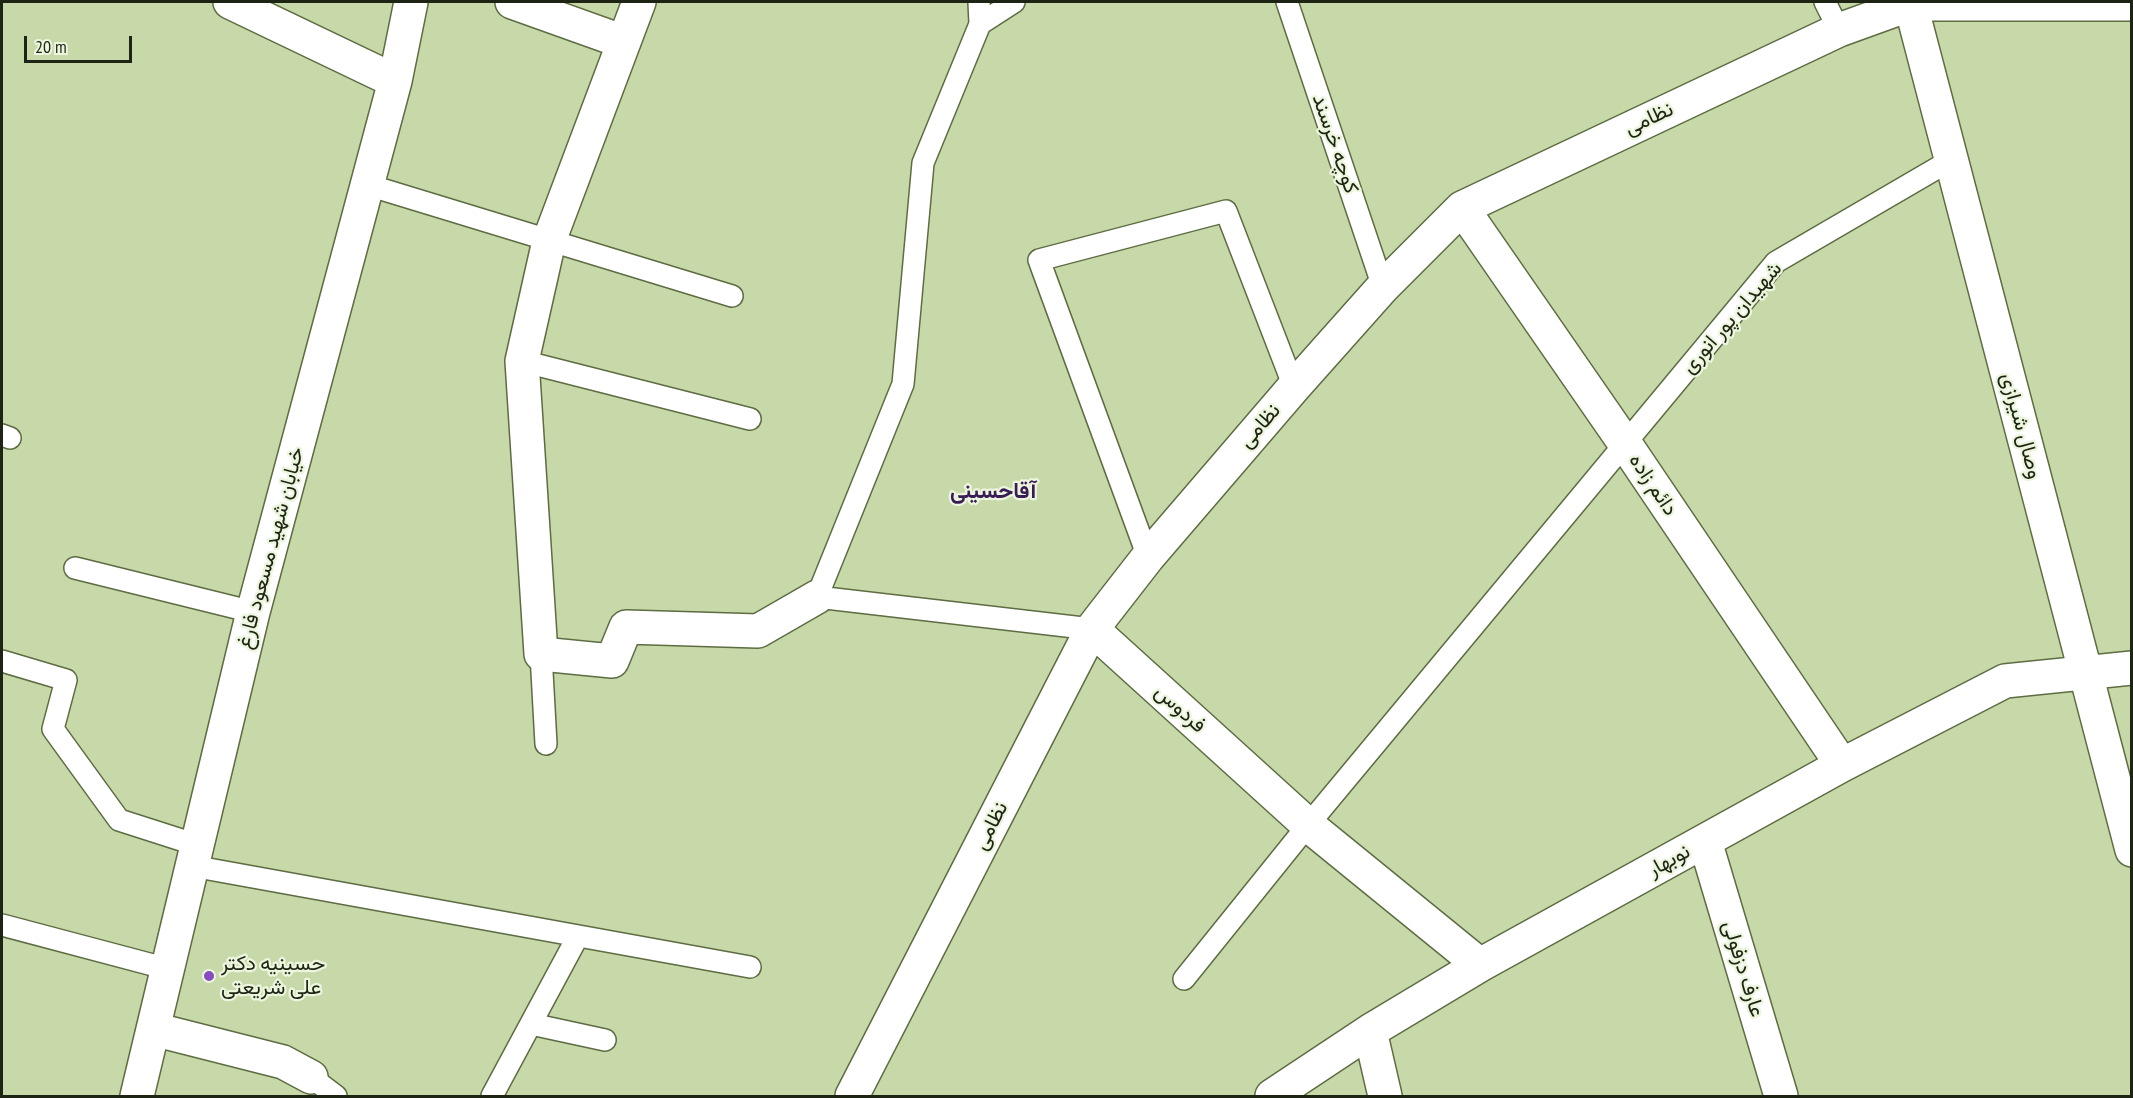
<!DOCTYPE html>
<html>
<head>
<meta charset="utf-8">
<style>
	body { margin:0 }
	#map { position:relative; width:2133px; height:1098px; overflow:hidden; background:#c7d8a9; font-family:"PT Sans Narrow",sans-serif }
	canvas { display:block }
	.frame { position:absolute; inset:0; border:3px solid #1e2413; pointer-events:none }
	.scale { position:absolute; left:24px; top:36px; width:108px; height:27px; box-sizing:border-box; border:3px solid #1e2413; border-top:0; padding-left:8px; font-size:18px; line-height:21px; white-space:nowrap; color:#1e2413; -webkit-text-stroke:4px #ecf5dd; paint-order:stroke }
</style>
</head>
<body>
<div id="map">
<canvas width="2133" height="1098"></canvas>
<div class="frame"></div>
<div class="scale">20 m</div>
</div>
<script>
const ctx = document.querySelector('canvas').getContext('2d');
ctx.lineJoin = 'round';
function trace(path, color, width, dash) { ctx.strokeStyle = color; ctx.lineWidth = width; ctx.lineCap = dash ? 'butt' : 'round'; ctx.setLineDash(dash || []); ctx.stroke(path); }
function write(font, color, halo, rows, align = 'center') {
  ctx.font = font + ' "PT Sans Narrow",Vazirmatn,sans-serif'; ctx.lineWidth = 4.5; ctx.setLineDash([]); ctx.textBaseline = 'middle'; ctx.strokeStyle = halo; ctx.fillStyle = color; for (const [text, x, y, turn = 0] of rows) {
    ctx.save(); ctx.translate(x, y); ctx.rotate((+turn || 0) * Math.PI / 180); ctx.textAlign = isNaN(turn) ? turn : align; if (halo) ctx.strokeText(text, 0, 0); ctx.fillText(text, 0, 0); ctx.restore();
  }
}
const lane = new Path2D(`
	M 979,2 L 980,24 L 923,163 L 903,384 L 817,597 L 1092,629
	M 1287,2 L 1383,287
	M 1825,2 L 1839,30
	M 980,24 L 1014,2
	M 368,185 L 732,296
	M 522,361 L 750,419
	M 2,435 L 10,438
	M 1148,557 L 1039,260 L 1226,211 L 1294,387
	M 75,568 L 253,612
	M 541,654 L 546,744
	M 2,661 L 66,680 L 53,729 L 119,820 L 197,845
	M 192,866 L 750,967
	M 2,925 L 168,969
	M 1184,979 L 1308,825 L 1776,262 L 1951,160
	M 531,1024 L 605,1040
	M 311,1077 L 336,1096
	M 492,1096 L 578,936`);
const street = new Path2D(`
	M 230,2 L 395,81
	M 512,2 L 624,42
	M 639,2 L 549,241 L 522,361 L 541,654 L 612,661 L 626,627 L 758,631 L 817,597
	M 1910,2 L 2132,850
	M 1462,208 L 1626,445 L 1842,765
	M 1092,629 L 1308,825 L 1480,965
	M 1705,841 L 1781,1096
	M 153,1029 L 283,1062 L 311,1077
	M 1370,1031 L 1385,1096
	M 137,1096 L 253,612 L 395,81 L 411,2
	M 852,1096 L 1092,629 L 1148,557 L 1294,387 L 1383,287 L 1462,208 L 1839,30 L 1911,4 L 2132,4
	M 1272,1096 L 1370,1031 L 1480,965 L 1842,765 L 2005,681 L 2132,668`);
const markers = [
	[209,976,6,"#874cc2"]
];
const streetNames = [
	["نظامی",1649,119,-25],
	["کوچه خرسند",1335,144,71],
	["شهیدان پور انوری",1732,318,-49],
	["نظامی",1260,426,-49],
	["وصال شیرازی",2021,426,75],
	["دائم زاده",1653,485,56],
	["خیابان شهید مسعود فارغ",271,548,-75],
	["فردوس",1180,709,42],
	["نظامی",991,826,-63],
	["نوبهار",1669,861,-29],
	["عارف دزفولی",1743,969,73]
];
const poiNames = [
	["حسینیه دکتر",221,964],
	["علی شریعتی",221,988]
];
const neighbourhoodNames = [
	["آقاحسینی",993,492]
];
trace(lane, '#5d6c42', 24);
trace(street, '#5d6c42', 36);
trace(lane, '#fff', 21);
trace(street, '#fff', 33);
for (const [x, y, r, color] of markers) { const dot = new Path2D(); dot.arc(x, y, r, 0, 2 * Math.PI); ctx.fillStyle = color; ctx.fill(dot); trace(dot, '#ecf5dd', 2); }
write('21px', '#1e2413', '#ecf5dd', streetNames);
write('21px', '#1e2413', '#ecf5dd', poiNames, 'left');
write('bold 22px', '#391c55', '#ecf5dd', neighbourhoodNames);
</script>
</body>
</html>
